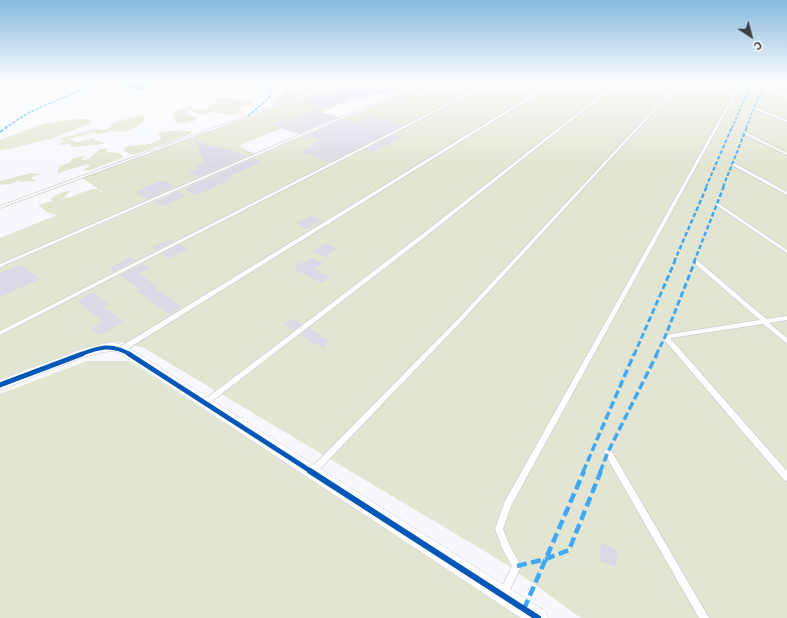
<!DOCTYPE html>
<html>
<head>
<meta charset="utf-8">
<style>
	body { margin:0 }
	#map { position:relative; width:787px; height:618px; overflow:hidden; background:#f6f8fb; font-family:"IBM Plex Sans",sans-serif }
	canvas { display:block }
	.north { position:absolute; left:731px; top:16px; width:40px; height:40px; -webkit-text-stroke:3px #fff; paint-order:stroke; rotate:144deg; font-size:11px; font-weight:700; line-height:16px; text-align:center; color:#3b3d40 }
	.north::after { content:''; display:block; margin:auto; width:14px; height:18px; background:#3b3d40; clip-path:polygon(50% 0,100% 100%,50% 72%,0 100%) }
</style>
</head>
<body>
<div id="map">
<canvas width="787" height="618"></canvas>
<div class="north">С</div>
</div>
<script>
const ctx = document.querySelector('canvas').getContext('2d');
ctx.lineJoin = 'round';
function fill(path, color) { ctx.fillStyle = color; ctx.fill(path, 'evenodd'); }
function trace(path, color, width, dash) { ctx.strokeStyle = color; ctx.lineWidth = width; ctx.lineCap = dash ? 'butt' : 'round'; ctx.setLineDash(dash || []); ctx.stroke(path); }
const green = new Path2D(`
	M 268,81 L 342,81 C 332,85 321,86 311,90 C 301,94 281,109 270,102 L 282,95 L 283,90 L 277,85 Z
	M 348,81 L 397,81 L 238,146 L 255,154 L 0,264 L 0,238 L 57,215 L 49,213 L 38,205 L 52,201 L 51,199 C 56,195 64,191 70,191 L 64,198 C 74,199 90,185 100,190 L 100,192 L 103,192 L 82,178 Z
	M 431,81 L 787,81 L 787,618 L 581,618 L 506,564 L 144,348 L 120,342 L 86,348 L 0,382 L 0,268 Z
	M 220,98 L 244,99 L 253,102 L 254,104 L 241,107 L 240,109 L 244,112 C 237,115 229,115 222,114 C 219,113 215,112 212,112 C 205,114 198,117 191,111 L 197,109 L 206,110 L 206,108 L 215,104 L 216,99 Z
	M 195,106 L 196,107 L 189,110 L 187,114 L 198,118 L 197,120 L 185,124 L 176,122 L 173,117 L 175,112 L 181,109 Z
	M 142,115 L 145,119 C 135,131 121,135 107,129 L 112,123 Z
	M 76,119 L 88,119 L 91,121 L 92,123 L 53,138 L 14,148 L 0,150 L 0,140 L 46,123 Z
	M 94,129 L 108,130 L 110,132 L 97,134 L 93,132 L 70,139 L 76,142 L 75,143 L 94,138 L 94,140 L 105,143 L 104,144 L 74,147 L 71,146 L 70,144 L 59,145 L 64,140 L 58,139 Z
	M 181,130 L 193,132 L 181,138 L 136,154 L 130,154 L 124,150 L 125,147 C 136,143 154,147 161,138 L 159,135 L 159,133 L 162,132 Z
	M 108,148 L 106,152 L 119,153 L 123,156 L 122,158 L 91,170 L 83,170 L 90,166 L 88,164 L 59,173 L 57,171 L 60,166 L 71,162 L 71,159 L 83,156 L 84,158 L 81,160 L 86,160 L 97,152 L 98,150 Z
	M 31,173 L 41,174 L 32,177 L 32,179 L 36,180 L 35,181 L 21,182 L 19,180 L 10,184 L 0,185 L 0,181 Z
	M 87,361 L 129,361 L 528,618 L 0,618 L 0,394 Z`);
const water = new Path2D(`
	M 117,81 L 151,81 L 148,86 L 143,88 L 145,89 L 139,91 C 132,87 122,87 117,81 Z`);
const building = new Path2D(`
	M 361,81 L 421,81 L 389,95 L 379,93 L 361,100 L 352,98 L 327,108 L 304,102 Z
	M 429,81 L 444,81 L 402,98 L 396,97 Z
	M 315,110 L 338,117 L 299,134 L 272,125 Z
	M 372,116 L 403,125 L 331,162 L 300,152 L 315,144 L 312,143 L 319,140 L 305,136 L 345,119 L 359,122 Z
	M 394,135 L 402,137 L 373,152 L 366,149 Z
	M 195,140 L 214,147 L 217,146 L 247,156 L 198,177 L 188,173 L 200,168 L 196,166 L 204,163 Z
	M 253,158 L 262,162 L 230,176 L 231,179 L 197,195 L 185,189 Z
	M 164,180 L 174,187 L 148,199 L 134,192 Z
	M 179,191 L 186,196 L 164,206 L 154,202 Z
	M 311,216 L 323,220 L 308,229 L 296,223 Z
	M 171,239 L 174,241 L 156,250 L 151,247 Z
	M 325,243 L 337,248 L 325,257 L 313,252 Z
	M 180,244 L 188,249 L 170,258 L 162,254 Z
	M 131,257 L 137,260 L 114,271 L 109,268 Z
	M 312,258 L 323,263 L 314,269 L 331,277 L 322,283 L 294,269 L 299,262 L 303,264 Z
	M 143,264 L 150,268 L 139,274 L 157,286 L 154,287 L 182,306 L 169,314 L 137,291 L 140,289 L 120,275 Z
	M 21,265 L 40,279 L 0,297 L 0,273 Z
	M 93,292 L 108,304 L 103,307 L 123,322 L 101,335 L 92,328 L 104,322 L 77,301 Z
	M 293,319 L 302,324 L 294,330 L 284,325 Z
	M 309,328 L 328,340 L 324,348 L 317,344 L 316,345 L 301,334 Z
	M 601,543 L 617,550 L 616,567 L 600,561 Z`);
const service = new Path2D(`
	M 342,81 L 345,81 L 0,208 L 0,206 Z
	M 425,81 L 428,81 L 0,267 L 0,264 Z
	M 493,81 L 496,81 L 0,335 L 0,331 Z
	M 555,81 L 558,81 L 124,351 L 120,351 L 119,349 L 120,347 Z
	M 619,81 L 621,81 L 425,237 L 207,405 L 205,406 L 203,405 L 202,403 L 203,401 L 421,235 Z
	M 680,81 L 682,81 L 459,324 L 315,474 L 312,476 L 309,474 L 308,472 L 309,470 L 455,322 Z
	M 741,81 L 743,81 L 511,506 L 503,529 L 509,544 L 521,566 L 507,596 L 504,598 L 501,596 L 499,593 L 512,566 L 503,550 L 495,529 L 505,501 Z
	M 780,81 L 787,81 L 787,83 Z
	M 762,86 L 787,95 L 787,97 L 762,88 Z
	M 755,107 L 787,120 L 787,122 L 754,109 Z
	M 745,132 L 787,153 L 787,155 L 744,134 L 743,133 Z
	M 732,163 L 734,163 L 787,192 L 787,195 L 732,165 Z
	M 716,203 L 718,203 L 787,250 L 787,253 L 716,205 Z
	M 693,260 L 697,260 L 766,319 L 787,316 L 787,320 L 769,323 L 787,338 L 787,343 L 785,342 L 763,324 L 670,338 L 787,471 L 787,481 L 784,480 L 662,337 L 663,336 L 665,335 L 760,320 L 693,262 Z
	M 608,449 L 611,450 L 709,618 L 699,618 L 605,454 L 604,452 L 605,450 Z`);
const minor = new Path2D(`
	M 112,342 L 126,346 L 545,611 L 548,618 L 521,618 L 118,352 C 98,346 24,382 0,390 L 0,380 L 82,349 Z`);
const quietFar5 = new Path2D(`
	M 248,116 L 271,96 L 270,89 L 260,81
	M 5,128 L 30,112 L 101,81
	M 732,128 L 750,86 L 743,81
	M 746,128 L 765,81`);
const quietFar4 = new Path2D(`
	M 0,132 L 7,127
	M 706,187 L 732,127
	M 723,187 L 747,127`);
const quietFar3 = new Path2D(`
	M 674,262 L 707,186
	M 694,262 L 724,186`);
const quietFar2 = new Path2D(`
	M 634,355 L 675,261
	M 656,355 L 665,337 L 695,261`);
const quietFar1 = new Path2D(`
	M 583,472 L 634,354
	M 600,472 L 608,452 L 657,354`);
const quiet = new Path2D(`
	M 517,566 L 546,559 L 569,550 L 601,471
	M 524,609 L 584,471`);
const cyclewayFar2 = new Path2D(`
	M 79,355 C 99,347 112,343 131,355`);
const cyclewayFar1 = new Path2D(`
	M 129,354 L 312,472
	M 0,385 L 82,354`);
const cycleway = new Path2D(`
	M 310,471 L 538,618`);
fill(green, '#e2e5d2');
fill(water, '#95c3cf');
fill(building, '#dadae6');
trace(service, '#cecfd2', 1.5);
trace(minor, '#cecfd2', 1);
fill(service, '#fefefe');
fill(minor, '#fefefe');
trace(quietFar5, '#3fa9f5', 1.5, [3, 1.5]);
trace(quietFar4, '#3fa9f5', 2, [4, 2]);
trace(quietFar3, '#3fa9f5', 2.5, [4.5, 2.5]);
trace(quietFar2, '#3fa9f5', 3, [6, 3]);
trace(quietFar1, '#3fa9f5', 3.5, [8, 3.5]);
trace(quiet, '#3fa9f5', 4.5, [10, 4.5]);
trace(cyclewayFar2, '#0057b8', 4);
trace(cyclewayFar1, '#0057b8', 5);
trace(cycleway, '#0057b8', 6);
const sky = ctx.createLinearGradient(0, 0, 0, 167);
sky.addColorStop(0, '#87bade');
sky.addColorStop(0.49, '#fbfcfd');
sky.addColorStop(1, '#fbfcfd00');
ctx.fillStyle = sky;
ctx.fillRect(0, 0, 787, 167);
</script>
</body>
</html>
